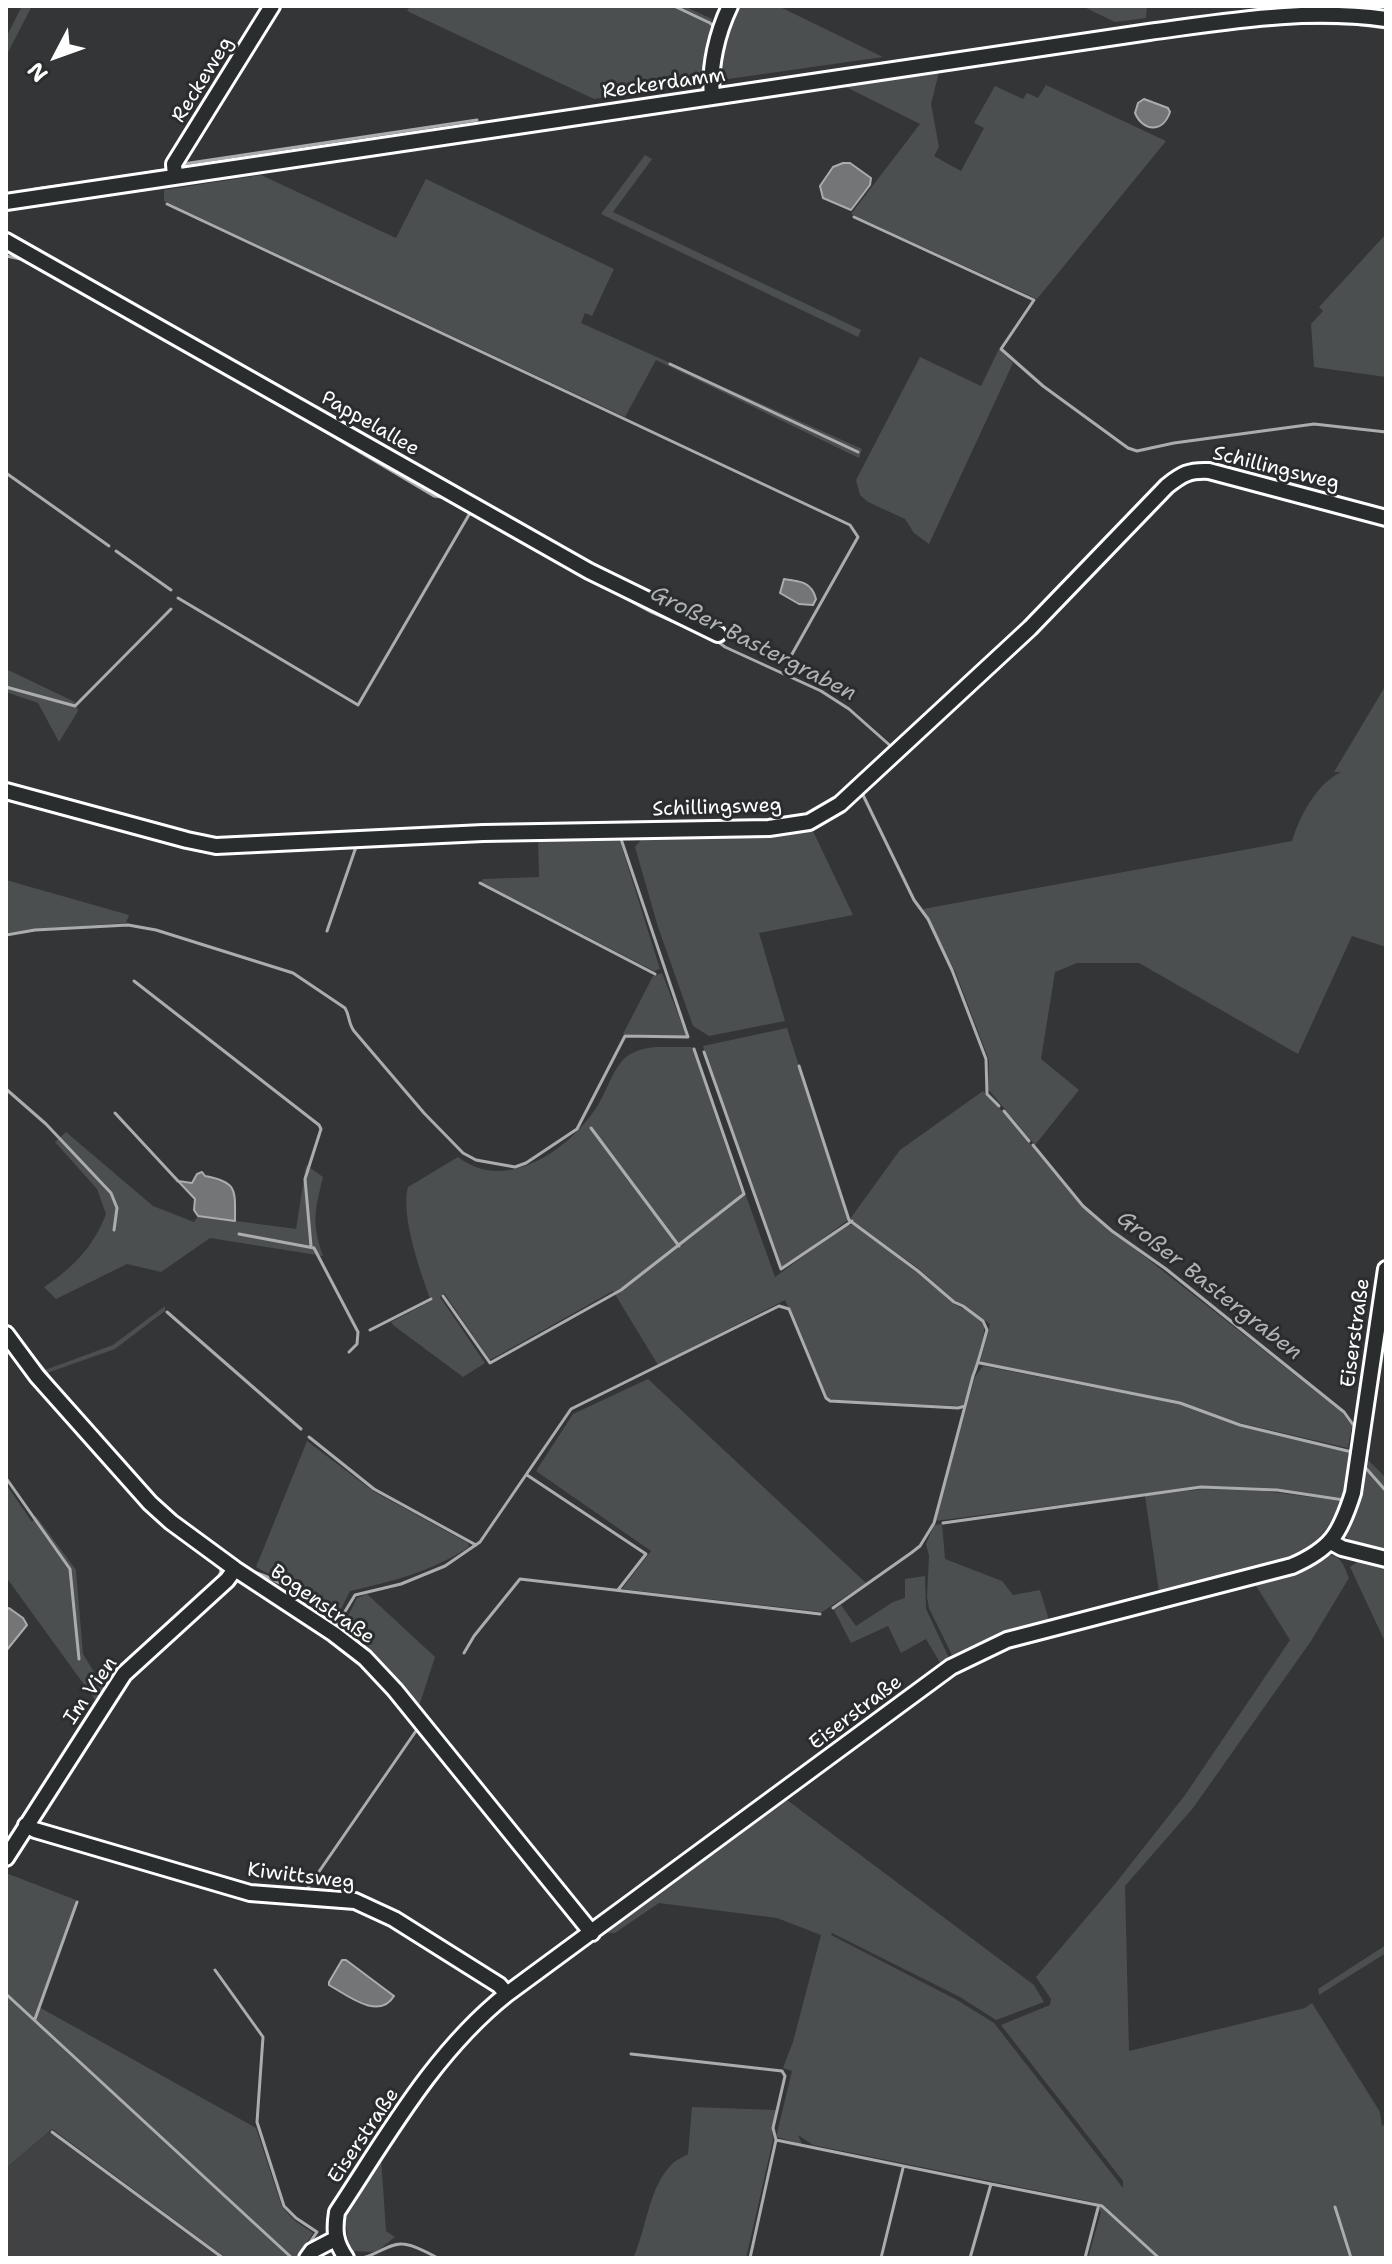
<!DOCTYPE html>
<html>
<head>
<meta charset="utf-8">
<style>
	body { margin:0 }
	#map { position:relative; width:1392px; height:2264px; overflow:hidden; background:#333536; font-family:"Shantell Sans",sans-serif }
	canvas { display:block }
	.frame { position:absolute; inset:0; border:8px solid #fff; pointer-events:none }
	.north { position:absolute; left:16px; top:16px; width:80px; height:80px; -webkit-text-stroke:6px #2a2d2e; paint-order:stroke; rotate:229deg; font-size:22px; font-weight:700; line-height:32px; text-align:center; color:#fff }
	.north::after { content:''; display:block; margin:auto; width:28px; height:36px; background:#fff; clip-path:polygon(50% 0,100% 100%,50% 72%,0 100%) }
</style>
</head>
<body>
<div id="map">
<canvas width="1392" height="2264"></canvas>
<div class="frame"></div>
<div class="north">N</div>
</div>
<script>
const ctx = document.querySelector('canvas').getContext('2d');
ctx.lineJoin = 'round';
function fill(path, color) { ctx.fillStyle = color; ctx.fill(path, 'evenodd'); }
function trace(path, color, width, dash) { ctx.strokeStyle = color; ctx.lineWidth = width; ctx.lineCap = dash ? 'butt' : 'round'; ctx.setLineDash(dash || []); ctx.stroke(path); }
function write(font, color, halo, rows, align = 'center') {
  ctx.font = font + ' "Shantell Sans",sans-serif'; ctx.lineWidth = 6; ctx.setLineDash([]); ctx.textBaseline = 'middle'; ctx.strokeStyle = halo; ctx.fillStyle = color; for (const [text, x, y, turn = 0] of rows) {
    ctx.save(); ctx.translate(x, y); ctx.rotate((+turn || 0) * Math.PI / 180); ctx.textAlign = isNaN(turn) ? turn : align; if (halo) ctx.strokeText(text, 0, 0); ctx.fillText(text, 0, 0); ctx.restore();
  }
}
const built = new Path2D(`
	M 49,2132 L 220,2258 L 6,2258 L 6,2168 Z`);
const green = new Path2D(`
	M 22,6 L 32,6 L 6,56 L 6,38 Z
	M 410,6 L 684,6 L 712,19 L 702,83 L 594,99 L 407,11 Z
	M 733,6 L 778,6 L 883,57 L 714,81 Z
	M 1082,6 L 1147,6 L 1146,18 L 1115,22 Z
	M 939,72 L 931,104 L 939,147 L 934,156 L 961,171 L 984,128 L 974,123 L 995,86 L 1023,99 L 1027,93 L 1038,98 L 1046,85 L 1166,141 L 1037,299 L 851,214 L 920,124 L 844,86 Z
	M 645,155 L 652,159 L 613,212 L 861,330 L 858,337 L 601,214 Z
	M 261,175 L 396,238 L 426,179 L 614,269 L 592,316 L 585,313 L 581,323 L 862,449 L 859,458 L 656,360 L 625,417 L 164,201 L 164,190 Z
	M 1386,234 L 1386,377 L 1314,367 L 1311,324 L 1323,311 L 1319,307 Z
	M 999,349 L 1013,363 L 929,544 L 914,533 L 905,519 L 868,502 L 860,495 L 856,480 L 920,357 L 981,386 Z
	M 6,669 L 75,702 L 78,711 L 59,742 L 38,703 L 6,692 Z
	M 1386,685 L 1386,947 L 1352,936 L 1298,1054 L 1139,963 L 1077,963 L 1055,972 L 1041,1059 L 1079,1090 L 1035,1145 L 988,1089 L 989,1060 L 955,971 L 923,909 L 1292,841 C 1300,816 1316,784 1341,772 L 1334,772 Z
	M 811,827 L 853,915 L 759,933 L 785,1021 L 709,1036 L 693,1026 L 658,927 L 635,847 L 643,837 L 769,835 Z
	M 619,838 L 660,969 L 654,971 L 481,882 L 483,879 L 539,877 L 538,840 Z
	M 6,880 L 129,915 L 126,923 L 37,929 L 6,933 Z
	M 662,973 L 687,1037 L 623,1034 L 653,976 Z
	M 787,1028 L 848,1220 L 784,1267 L 780,1266 L 703,1046 Z
	M 656,1047 L 692,1047 L 741,1191 L 745,1193 L 775,1277 L 846,1225 L 853,1225 C 879,1244 908,1262 933,1284 C 939,1289 944,1296 950,1301 C 960,1309 981,1314 984,1327 C 986,1335 968,1390 964,1404 L 958,1406 L 830,1400 L 827,1397 L 785,1300 L 658,1365 L 613,1291 L 490,1360 L 444,1293 L 440,1297 L 485,1363 L 463,1377 L 393,1325 L 391,1322 L 431,1301 C 421,1274 400,1215 408,1187 L 458,1157 C 507,1195 571,1148 598,1105 C 607,1090 611,1074 622,1061 C 631,1051 643,1048 656,1047 Z
	M 983,1091 L 1011,1120 L 1083,1208 L 1342,1412 L 1352,1426 L 1348,1448 L 1240,1423 L 1181,1402 L 980,1362 L 990,1324 L 964,1305 L 957,1302 L 919,1269 L 850,1219 L 900,1150 Z
	M 66,1132 L 153,1206 L 194,1222 L 198,1216 L 296,1229 L 306,1165 L 323,1177 C 315,1211 311,1221 323,1256 L 210,1238 L 161,1272 L 127,1264 L 56,1299 L 44,1287 C 73,1268 94,1246 106,1214 L 97,1189 L 55,1142 Z
	M 165,1306 L 165,1311 L 115,1349 L 47,1373 L 45,1370 L 113,1345 Z
	M 983,1366 L 1179,1404 L 1239,1426 L 1347,1451 L 1350,1453 L 1343,1498 L 1266,1488 L 1204,1486 L 935,1521 L 975,1377 Z
	M 648,1379 L 866,1583 L 822,1612 L 622,1589 L 651,1551 L 536,1471 L 573,1414 Z
	M 307,1441 L 373,1491 L 468,1543 L 469,1547 C 430,1572 394,1581 350,1591 L 336,1619 L 295,1588 L 256,1567 Z
	M 1366,1458 L 1386,1478 L 1386,1552 L 1356,1545 L 1345,1536 L 1357,1509 Z
	M 6,1484 L 32,1522 L 36,1516 L 76,1570 L 83,1654 L 104,1688 L 96,1701 L 6,1577 Z
	M 1204,1489 L 1264,1491 L 1342,1501 C 1328,1529 1317,1546 1288,1559 L 1159,1592 L 1145,1496 Z
	M 942,1524 L 945,1559 L 1002,1581 L 1013,1595 L 1040,1590 L 1049,1620 L 998,1634 L 952,1655 L 929,1608 L 927,1597 L 929,1556 L 926,1544 L 934,1525 Z
	M 1329,1555 C 1342,1555 1345,1569 1349,1578 L 1311,1641 L 1193,1808 L 1125,1886 L 1129,2051 L 1305,2008 L 1312,2003 L 1380,2112 L 1382,2126 L 1386,2124 L 1386,2258 L 1352,2258 L 1333,2207 L 1349,2258 L 1088,2258 L 1101,2212 L 1093,2202 L 813,2145 L 798,2135 L 802,2144 L 776,2137 L 792,2071 L 783,2068 L 793,2042 L 821,1935 L 777,1918 L 659,1903 L 615,1933 L 604,1933 L 787,1800 L 1034,1985 L 1044,2002 L 996,2020 L 960,1997 L 832,1933 L 831,1935 L 957,2000 L 994,2023 L 1123,2188 L 1123,2181 L 1001,2025 L 1050,2005 L 1051,1999 L 1036,1977 L 1115,1884 L 1185,1795 L 1290,1640 L 1255,1584 L 1301,1572 Z
	M 1360,1560 L 1386,1567 L 1386,1644 L 1350,1567 Z
	M 925,1576 L 926,1609 L 950,1660 L 942,1666 L 926,1639 L 901,1653 L 888,1626 L 851,1643 L 834,1610 L 841,1605 L 856,1626 L 893,1602 L 905,1598 L 905,1579 Z
	M 367,1594 L 435,1657 L 419,1706 L 371,1652 L 348,1634 L 347,1618 L 357,1598 Z
	M 6,1873 L 76,1900 L 39,2007 L 256,2128 L 282,2207 L 295,2221 L 313,2233 L 297,2258 L 226,2258 L 52,2129 L 6,2168 Z
	M 1386,1945 L 1386,1953 L 1319,1995 L 1318,1989 Z
	M 692,2107 L 776,2110 L 772,2129 L 773,2140 L 746,2258 L 633,2258 C 647,2229 648,2188 672,2164 C 676,2160 683,2157 688,2154 Z
	M 381,2157 L 386,2231 L 395,2237 L 376,2252 L 349,2251 L 345,2217 Z`);
const water = new Path2D(`
	M 1144,99 L 1168,108 L 1170,112 C 1163,133 1143,132 1135,113 L 1138,103 Z
	M 843,163 L 850,163 L 871,178 L 870,185 L 851,210 L 823,198 L 820,186 L 833,167 Z
	M 784,579 C 800,581 812,582 816,599 L 813,605 L 799,604 L 780,593 Z
	M 202,1172 L 205,1176 C 238,1182 235,1190 235,1221 L 198,1216 L 194,1210 L 195,1199 L 178,1181 L 192,1183 L 197,1174 Z
	M 9,1608 L 23,1618 L 27,1625 L 6,1651 L 6,1610 Z
	M 342,1960 L 346,1960 L 394,1996 C 379,2021 347,1995 329,1985 L 329,1982 Z`);
const stream = new Path2D(`
	M 674,6 L 710,23 L 713,26 L 711,37
	M 1229,14 L 1285,6
	M 1290,23 L 1354,24 L 1386,28
	M 1225,30 L 1263,25
	M 679,94 L 699,92
	M 603,106 L 646,100
	M 498,121 L 588,108
	M 484,123 L 489,123
	M 183,164 L 477,120
	M 84,183 L 158,171
	M 35,189 L 72,184
	M 6,194 L 27,191
	M 38,204 L 149,189
	M 167,204 L 850,525 L 858,537 L 787,663 L 789,676
	M 6,209 L 20,207
	M 854,217 L 1034,300 L 1001,349 L 1043,386 L 1128,448 L 1137,451 L 1174,443 L 1314,424 L 1386,432
	M 6,256 L 26,260
	M 39,268 L 92,297
	M 670,364 L 858,452
	M 252,388 L 434,496 L 447,498
	M 6,473 L 109,546
	M 467,511 L 565,565
	M 116,551 L 171,590
	M 596,582 L 651,612 L 717,641 L 725,647 L 821,691 L 849,709 L 894,749
	M 178,598 L 358,705 L 470,513
	M 6,687 L 75,706 L 171,609
	M 862,793 L 914,900 L 928,919 L 952,970 L 986,1059 L 987,1094 L 999,1106
	M 480,883 L 655,974
	M 327,931 L 357,844
	M 6,935 L 35,930 L 128,925 L 156,930 L 293,973 L 345,1008 C 350,1016 348,1023 354,1031 L 424,1113 L 463,1153 L 476,1160 L 515,1167 L 526,1163 L 577,1129 L 625,1036 L 688,1037 L 620,836
	M 134,981 L 319,1125 L 321,1129 L 305,1179 L 311,1246
	M 704,1052 L 781,1269 L 852,1221
	M 799,1066 L 849,1220 L 918,1271 L 954,1302 L 963,1306 L 983,1321 L 987,1330 C 982,1347 979,1361 973,1376 L 934,1523 L 920,1546 L 911,1553 L 833,1608
	M 6,1089 L 46,1124 L 111,1193 L 117,1208 L 114,1230
	M 1004,1111 L 1029,1141
	M 115,1113 L 178,1181
	M 591,1128 L 679,1246
	M 1033,1145 L 1083,1206 L 1112,1231 L 1166,1269 L 1344,1412 L 1354,1426 L 1351,1460
	M 239,1234 L 314,1248 L 358,1332 L 357,1344 L 349,1352
	M 443,1296 L 490,1363 L 621,1290 L 744,1194 L 694,1049
	M 167,1312 L 301,1429
	M 11,1329 L 71,1404
	M 370,1330 L 431,1299
	M 980,1363 L 1180,1403 L 1240,1425 L 1352,1452
	M 309,1437 L 374,1489 L 476,1545
	M 1364,1466 L 1386,1491
	M 527,1475 L 646,1554 L 618,1590
	M 6,1478 L 70,1569 L 79,1659
	M 943,1523 L 1201,1487 L 1277,1490 L 1344,1500 L 1348,1477
	M 232,1558 L 244,1566
	M 254,1572 C 286,1582 311,1603 338,1623 L 355,1595 L 401,1584 L 445,1566 L 480,1542 L 571,1409 L 779,1306 L 789,1309 L 826,1398 L 830,1401 L 958,1408 L 965,1406
	M 218,1581 L 221,1570 L 219,1565
	M 464,1653 L 474,1636 L 520,1579 L 820,1614
	M 307,1889 L 418,1728
	M 215,1970 L 263,2037 L 257,2122 L 284,2206 L 296,2218 L 317,2232 L 306,2248
	M 6,1994 L 292,2258
	M 35,2019 L 77,1902
	M 631,2054 L 782,2071 L 785,2076 L 773,2128 L 776,2140 L 750,2258
	M 52,2132 L 223,2258
	M 776,2140 L 991,2184 L 970,2258
	M 991,2184 L 1102,2206 L 1159,2258
	M 1335,2207 L 1351,2258
	M 360,2258 C 375,2257 388,2243 402,2244 C 413,2244 428,2253 438,2258
	M 881,2258 L 903,2168
	M 1085,2258 L 1098,2208`);
const minor = new Path2D(`
	M 712,97 C 709,67 717,33 730,6
	M 175,177 L 174,164 L 272,6
	M 6,202 L 1149,32 C 1231,21 1304,8 1386,19
	M 6,241 L 589,571 L 718,634
	M 6,791 L 187,840 L 216,846 L 483,833 L 769,828 L 809,822 L 840,804 L 1030,628 L 1167,486 C 1182,474 1189,470 1209,471 L 1386,518
	M 6,1334 L 37,1376 L 150,1503 L 171,1522 L 235,1569 L 334,1634 L 365,1658 L 395,1690 L 592,1933
	M 1331,1542 L 1342,1548 L 1386,1559
	M 26,1825 L 35,1830 L 250,1893 L 355,1901 L 394,1919 L 499,1985 L 507,1994
	M 6,1858 L 124,1674 L 227,1580 L 235,1569
	M 307,2258 L 312,2251 L 335,2239
	M 346,2258 C 335,2242 334,2231 337,2212 C 388,2135 434,2052 507,1994 L 951,1667 L 1007,1640 L 1292,1566 C 1331,1549 1340,1534 1353,1493 L 1386,1269`);
const streetNames = [
	["Reckeweg",203,80,-58],
	["Reckerdamm",664,84,-8],
	["Pappelallee",370,424,30],
	["Schillingsweg",1276,469,14],
	["Schillingsweg",717,808,-2],
	["Eiserstraße",1356,1333,-82],
	["Bogenstraße",322,1605,35],
	["Im Vien",91,1691,-55],
	["Eiserstraße",856,1713,-37],
	["Kiwittsweg",301,1877,7],
	["Eiserstraße",364,2136,-56]
];
const waterNames = [
	["Großer Bastergraben",753,644,27],
	["Großer Bastergraben",1209,1286,38]
];
fill(built, '#404243');
fill(green, '#4c4f50');
fill(water, '#737576');
trace(water, '#abacad', 2);
trace(stream, '#abacad', 3);
trace(minor, '#fff', 20);
trace(minor, '#2a2d2e', 14);
write('20px', '#fff', '#2a2d2e', streetNames);
write('italic 22px', '#b2b3b4', '#2a2d2e', waterNames);
</script>
</body>
</html>
